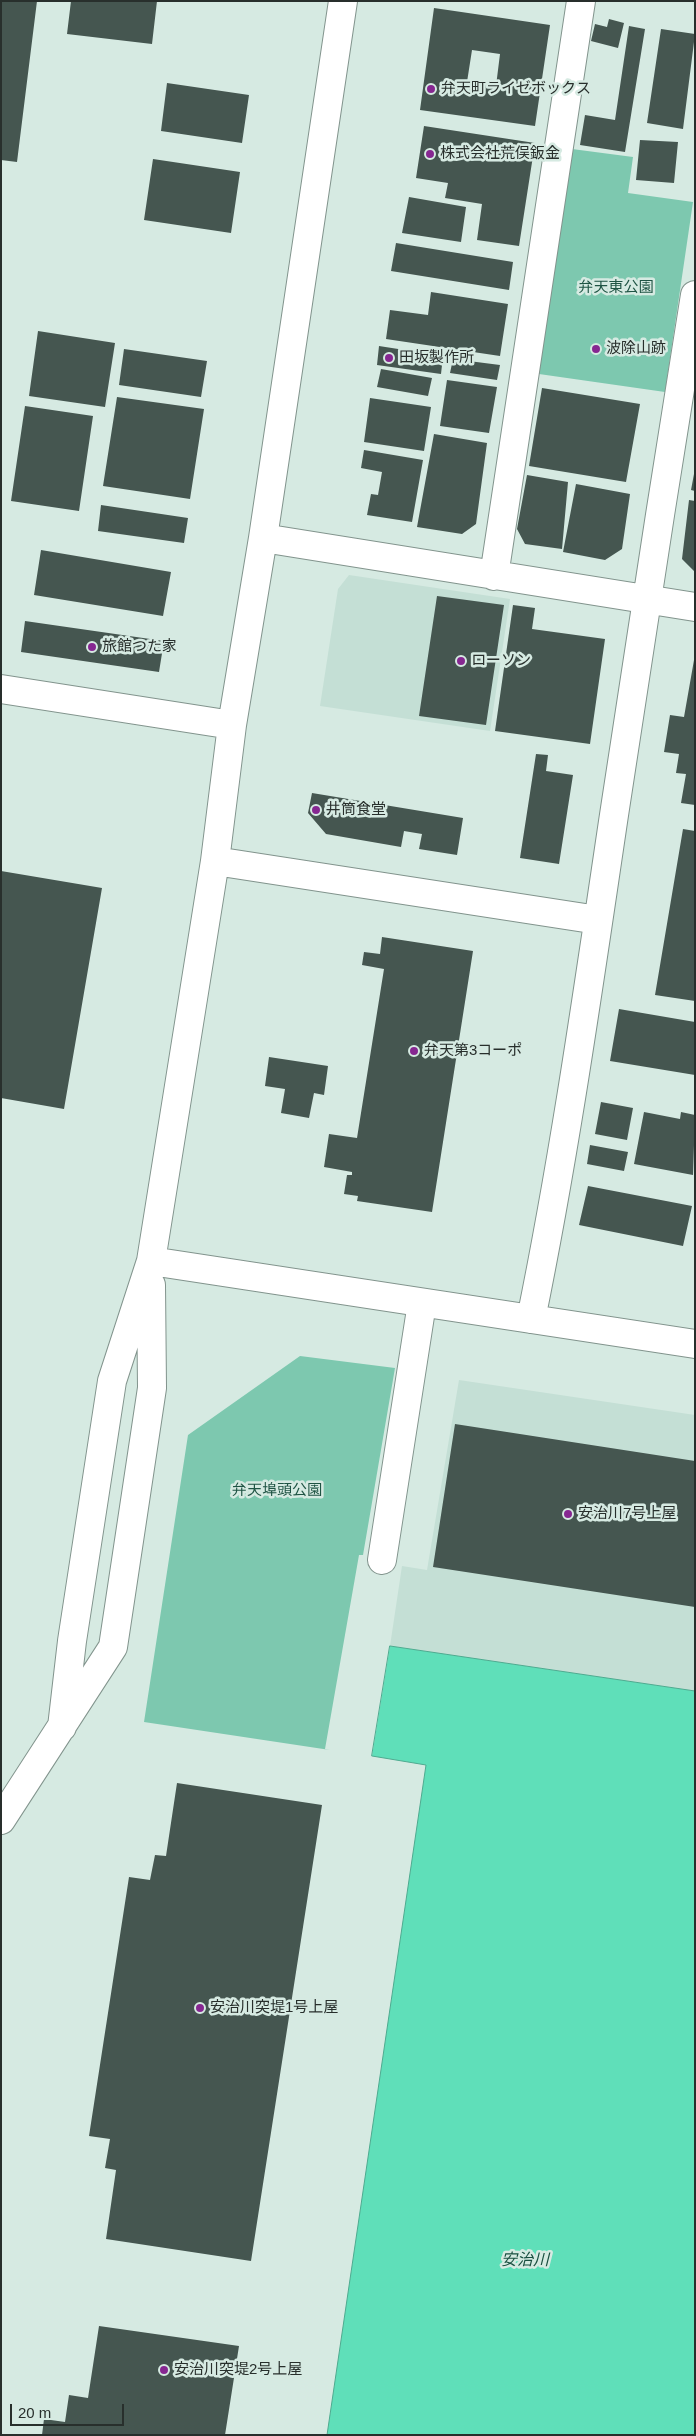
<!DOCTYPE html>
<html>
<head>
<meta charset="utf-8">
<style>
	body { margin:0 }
	#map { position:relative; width:696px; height:2436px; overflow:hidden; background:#d6eae2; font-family:Arial,sans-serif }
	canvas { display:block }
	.frame { position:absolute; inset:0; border:2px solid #282f2c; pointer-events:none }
	.scale { position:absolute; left:10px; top:2404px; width:114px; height:22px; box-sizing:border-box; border:2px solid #282f2c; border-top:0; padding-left:6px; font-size:15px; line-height:18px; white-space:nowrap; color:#282f2c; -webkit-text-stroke:4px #d6eae2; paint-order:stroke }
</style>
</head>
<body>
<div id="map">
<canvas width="696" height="2436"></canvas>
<div class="frame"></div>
<div class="scale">20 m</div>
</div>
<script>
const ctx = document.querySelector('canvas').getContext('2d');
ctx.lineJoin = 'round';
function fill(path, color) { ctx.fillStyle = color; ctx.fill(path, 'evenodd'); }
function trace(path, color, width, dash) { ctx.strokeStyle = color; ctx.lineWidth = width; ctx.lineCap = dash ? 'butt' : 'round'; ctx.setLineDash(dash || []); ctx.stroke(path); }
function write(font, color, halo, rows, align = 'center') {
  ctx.font = font + ' Arial,"Noto Sans JP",sans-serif'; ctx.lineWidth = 5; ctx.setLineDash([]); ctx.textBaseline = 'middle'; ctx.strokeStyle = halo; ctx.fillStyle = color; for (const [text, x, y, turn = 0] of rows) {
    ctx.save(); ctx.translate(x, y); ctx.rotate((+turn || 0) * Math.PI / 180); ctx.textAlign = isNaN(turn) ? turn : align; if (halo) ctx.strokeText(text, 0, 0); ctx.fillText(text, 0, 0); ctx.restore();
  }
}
const built = new Path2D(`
	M 349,575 L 510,599 L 490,731 L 320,706 L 338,589 Z
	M 459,1380 L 695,1415 L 695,1691 L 390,1646 L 402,1566 L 427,1570 Z`);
const green = new Path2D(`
	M 572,149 L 633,157 L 628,193 L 693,202 L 665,392 L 539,374 Z
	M 300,1356 L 395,1368 L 363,1555 L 359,1555 L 325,1749 L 330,1750 L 144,1722 L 188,1435 Z`);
const water = new Path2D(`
	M 390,1646 L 695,1691 L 695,2435 L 327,2435 L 426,1765 L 372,1756 Z`);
const building = new Path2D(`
	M 1,1 L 37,1 L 17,162 L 1,160 Z
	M 71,1 L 157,1 L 152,44 L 67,34 Z
	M 434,8 L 550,25 L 535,126 L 420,110 ZM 472,50 L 500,54 L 496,86 L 467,82 Z
	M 609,19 L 624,23 L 618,48 L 591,41 L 595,24 L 607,27 Z
	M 629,26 L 645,29 L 625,152 L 580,145 L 585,115 L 615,120 Z
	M 661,29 L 695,34 L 683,129 L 647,123 Z
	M 167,83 L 249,95 L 242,143 L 161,131 Z
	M 424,126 L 535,143 L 519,246 L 477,240 L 482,204 L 445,198 L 448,183 L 416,178 Z
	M 640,140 L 678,142 L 674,183 L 636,180 Z
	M 153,159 L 240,172 L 231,233 L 144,220 Z
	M 409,197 L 466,207 L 461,242 L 402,233 Z
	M 396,243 L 513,262 L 509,290 L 391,271 Z
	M 431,292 L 508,304 L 500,356 L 386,339 L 390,310 L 428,315 Z
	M 38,331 L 115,343 L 105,407 L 29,396 Z
	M 379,346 L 443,356 L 441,374 L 377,365 Z
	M 124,349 L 207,361 L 201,397 L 119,385 Z
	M 453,359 L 500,365 L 497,380 L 450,373 Z
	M 381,369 L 432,378 L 428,396 L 377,387 Z
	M 447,380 L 497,387 L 489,433 L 440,426 Z
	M 542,388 L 640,404 L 626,482 L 529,466 Z
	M 117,397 L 204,409 L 190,499 L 103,486 Z
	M 370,398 L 431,407 L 424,451 L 364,442 Z
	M 25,406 L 93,416 L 79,511 L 11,501 Z
	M 434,434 L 487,443 L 476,524 L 462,534 L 417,527 Z
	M 364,450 L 423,460 L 412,522 L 367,515 L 371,494 L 378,495 L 382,472 L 361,468 Z
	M 694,474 L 695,474 L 695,491 L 691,490 Z
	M 527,475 L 568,482 L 562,549 L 525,544 L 517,529 Z
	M 576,484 L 630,494 L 622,549 L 605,560 L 563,552 Z
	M 689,500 L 695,501 L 695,572 L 682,559 Z
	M 101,505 L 188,518 L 184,543 L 98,531 Z
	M 41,550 L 171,572 L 163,616 L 34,595 Z
	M 437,596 L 504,605 L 486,725 L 419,716 Z
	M 513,605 L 535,608 L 532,629 L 605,639 L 590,744 L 495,731 Z
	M 25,621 L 164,641 L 159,672 L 21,652 Z
	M 694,660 L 695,660 L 695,805 L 681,803 L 686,774 L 676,773 L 679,754 L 664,752 L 670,715 L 684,717 Z
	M 536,754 L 548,755 L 546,771 L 573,775 L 559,864 L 520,858 Z
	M 312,793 L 463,818 L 457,855 L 419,849 L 422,834 L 404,831 L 401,847 L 326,834 L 308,813 Z
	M 683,829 L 695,831 L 695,1001 L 655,995 Z
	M 1,871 L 102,888 L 64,1109 L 1,1098 Z
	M 382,937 L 473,951 L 432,1212 L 357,1201 L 358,1196 L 344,1194 L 347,1175 L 352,1175 L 352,1172 L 324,1167 L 329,1134 L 357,1138 L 384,969 L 362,965 L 364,952 L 380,954 Z
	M 619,1009 L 695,1022 L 695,1075 L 610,1061 Z
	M 269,1057 L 328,1066 L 324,1095 L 314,1093 L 309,1118 L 281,1113 L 285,1089 L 265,1086 Z
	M 601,1102 L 633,1108 L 627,1140 L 595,1134 Z
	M 644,1112 L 680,1119 L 681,1112 L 695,1115 L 693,1175 L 634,1164 Z
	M 590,1145 L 628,1152 L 624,1171 L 587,1164 Z
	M 588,1186 L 692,1206 L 683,1246 L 579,1225 Z
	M 455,1424 L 695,1461 L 695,1607 L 433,1567 Z
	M 177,1783 L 322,1805 L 251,2261 L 106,2239 L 116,2170 L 105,2168 L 110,2139 L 89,2136 L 129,1877 L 150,1880 L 155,1855 L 166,1856 Z
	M 99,2326 L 239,2346 L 225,2435 L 42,2435 L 44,2419 L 65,2422 L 69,2395 L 88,2398 Z`);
const minor = new Path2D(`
	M 263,538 L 695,607
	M 494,576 L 581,1
	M 1,689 L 232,725
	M 215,861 L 598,920
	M 151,1261 L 695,1344
	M 531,1319 C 565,1153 589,983 614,815 C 640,642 667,468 695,295
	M 382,1560 L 422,1303
	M 62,1727 L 72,1641 L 112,1381 L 151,1261 L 215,861 L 232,725 L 263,538 L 343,1
	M 1,1820 L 113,1647 L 152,1388 L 151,1285`);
const markers = [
	[431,89,5,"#862791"],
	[430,154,5,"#862791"],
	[596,349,5,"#862791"],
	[389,358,5,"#862791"],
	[92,647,5,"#862791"],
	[461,661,5,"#862791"],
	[316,810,5,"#862791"],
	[414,1051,5,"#862791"],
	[568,1514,5,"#862791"],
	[200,2008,5,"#862791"],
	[164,2370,5,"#862791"]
];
const poiNames = [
	["弁天町ライゼボックス",441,89],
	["株式会社荒俣鈑金",440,154],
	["波除山跡",606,349],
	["田坂製作所",399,358],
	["旅館つた家",102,647],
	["ローソン",471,661],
	["井筒食堂",326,810],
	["弁天第3コーポ",424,1051],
	["安治川7号上屋",578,1514],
	["安治川突堤1号上屋",210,2008],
	["安治川突堤2号上屋",174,2370]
];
const parkNames = [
	["弁天東公園",616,288],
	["弁天埠頭公園",277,1491]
];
const waterNames = [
	["安治川",525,2261]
];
fill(built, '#c4dfd5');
fill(green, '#7dc8af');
fill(water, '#5fdfb9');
trace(water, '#4eaa8f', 1);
fill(building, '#455650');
trace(minor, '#82948d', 30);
trace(minor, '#fff', 28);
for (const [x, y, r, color] of markers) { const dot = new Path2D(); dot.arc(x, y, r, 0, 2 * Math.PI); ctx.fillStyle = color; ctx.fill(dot); trace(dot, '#d6eae2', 2); }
write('15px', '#282f2c', '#d6eae2', poiNames, 'left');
write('15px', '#1f5444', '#d6eae2', parkNames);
write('italic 16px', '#194f40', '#d6eae2', waterNames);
</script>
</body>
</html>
